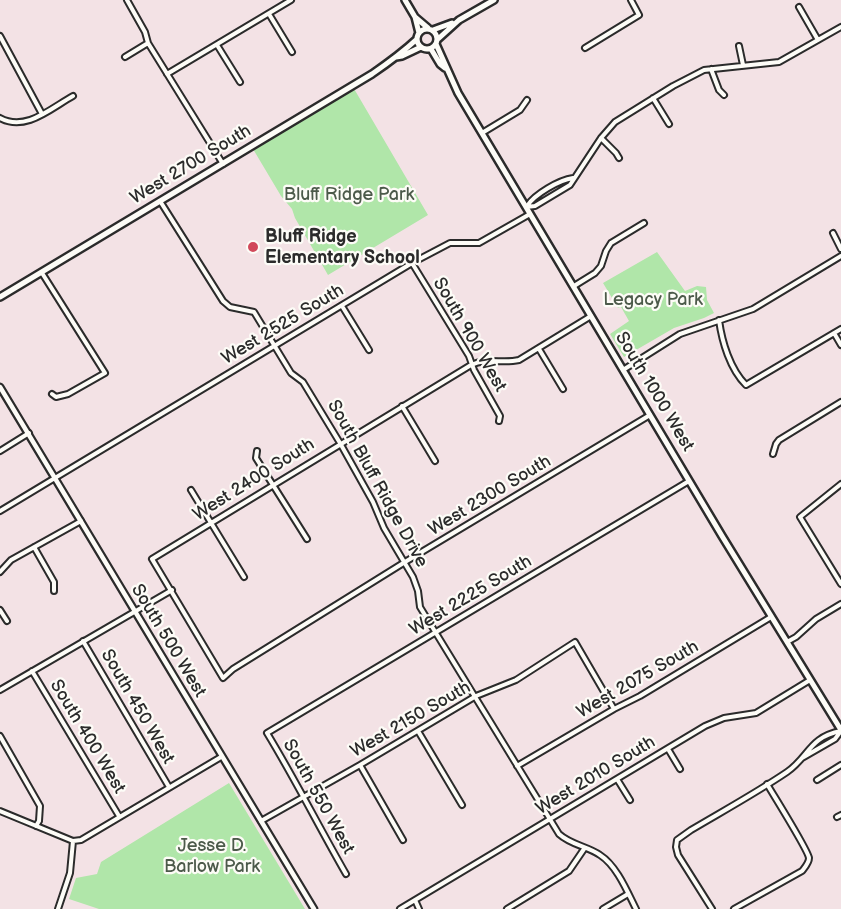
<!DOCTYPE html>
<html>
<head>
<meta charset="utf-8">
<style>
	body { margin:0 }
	canvas { display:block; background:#f3e2e5 }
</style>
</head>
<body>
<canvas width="841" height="909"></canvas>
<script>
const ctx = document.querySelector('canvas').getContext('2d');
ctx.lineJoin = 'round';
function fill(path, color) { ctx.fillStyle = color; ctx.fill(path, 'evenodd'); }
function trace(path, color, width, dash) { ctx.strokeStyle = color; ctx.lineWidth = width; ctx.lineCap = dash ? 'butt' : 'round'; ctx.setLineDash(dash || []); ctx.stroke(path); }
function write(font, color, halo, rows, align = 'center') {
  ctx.font = font + ' "Balsamiq Sans",sans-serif'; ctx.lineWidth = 4.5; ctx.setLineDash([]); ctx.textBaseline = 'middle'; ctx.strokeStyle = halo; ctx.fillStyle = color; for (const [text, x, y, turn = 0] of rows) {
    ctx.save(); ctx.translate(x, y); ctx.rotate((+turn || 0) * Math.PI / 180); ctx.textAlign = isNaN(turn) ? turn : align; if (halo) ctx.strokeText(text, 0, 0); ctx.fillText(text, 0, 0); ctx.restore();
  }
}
const green = new Path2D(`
	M 353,87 L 428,215 L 328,275 L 295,218 L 292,209 L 281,196 L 253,149 Z
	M 657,252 L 685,291 L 697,286 L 706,287 L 707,300 L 714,313 L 704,318 L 674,328 L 624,357 L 610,334 L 629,321 L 621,307 L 618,308 L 603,283 Z
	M 229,783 L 305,909 L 99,909 L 69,899 L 76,878 L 97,874 L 101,862 Z`);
const minor = new Path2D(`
	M 127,0 L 145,32 L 148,43 L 223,164
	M 799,7 L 818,40
	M 269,14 L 292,52
	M 0,36 L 42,114
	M 217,45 L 240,82
	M 739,46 L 743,65
	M 585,48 L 639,15 L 631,0
	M 125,57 L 148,43
	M 711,69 L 719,90 L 724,95
	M 167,74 L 291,0
	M 653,98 L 669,124
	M 0,118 C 26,132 51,108 73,96
	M 482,133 L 520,110 L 527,100
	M 601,138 L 616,153 L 619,158
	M 160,201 L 223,301 L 230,307 L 254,312 L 291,373 L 303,382 L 340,443 L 373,502 L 384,528 L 413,577 L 418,591 L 420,607 L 559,834 C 571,845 587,846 600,855 C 617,866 627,891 636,909
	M 527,206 C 535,194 559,180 573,178
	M 526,207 L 535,206 L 570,185 L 601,138 L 615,122 L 673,86 L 704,70 L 779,62 L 841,27
	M 833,233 L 841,249
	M 412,263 L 469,356 L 474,370 L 500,416 L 499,421
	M 42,273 L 105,373 L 68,394 L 56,397 L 52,394
	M 574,286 L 595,273 L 601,266 L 606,251 L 611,243 L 644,223
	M 342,306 L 369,350
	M 591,316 L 519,360 C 502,364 487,357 471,365 L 152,559 L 223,678 L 233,669 L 405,562 L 650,415
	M 719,320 C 722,342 730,369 746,385 L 841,329
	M 834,333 L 841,345
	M 539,349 L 563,389
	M 623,370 L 680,334 L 753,309 L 841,256
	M 402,406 L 435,461
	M 0,451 L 29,433
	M 257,451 L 256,458 L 307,539
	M 773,454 L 776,444 L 779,440 L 841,402
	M 841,484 L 800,517 L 841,584
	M 191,490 L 244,577
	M 0,511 L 412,263 L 450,243 L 479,243 L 530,214
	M 34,547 L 54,582 L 54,591
	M 0,572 L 11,560 L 81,521
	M 0,610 L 7,621
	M 83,641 L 169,787
	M 787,642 L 796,637 L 816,619 L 841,604
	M 32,671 L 119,816
	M 0,690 L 172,590
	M 418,731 L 462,805
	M 0,736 L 40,806 L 39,821 L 36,826
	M 668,749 L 680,769
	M 802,758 L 835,739 L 841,731
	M 360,765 L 403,840
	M 517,766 L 614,709 L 640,696 L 771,617
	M 617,779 L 630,800
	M 817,780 L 841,765
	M 0,811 L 73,841
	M 837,817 L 841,815
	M 261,821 L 360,765 L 476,696 L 516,680 L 575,642 L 614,709
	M 73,841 L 81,840 L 221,757
	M 346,874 C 319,827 295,779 267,733 L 689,481
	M 415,900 L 419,909
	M 58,909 L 70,873 L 73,841
	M 400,909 L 705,726 L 724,718 L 756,713 L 810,680
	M 507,909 L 569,871 L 584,849
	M 603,909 L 628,894
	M 712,909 L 678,855 L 676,847 L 677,840 L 691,830 C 723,811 756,793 787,772 C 809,757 809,737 841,731
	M 734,909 L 802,871 C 805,867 809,863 809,858 C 808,850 774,796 767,784`);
const tertiary = new Path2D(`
	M 0,387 L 314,909`);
const secondary = new Path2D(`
	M 405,0 L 415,17 L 428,28
	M 415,17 L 419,33
	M417 39a10 10 0 1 1 20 0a10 10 0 1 1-20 0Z
	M 433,30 L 452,23
	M 438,39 L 459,20 L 494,0
	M 436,44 L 458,93 L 722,536 L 841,730
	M 431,49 L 440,64 L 445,68
	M 396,57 L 402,56 L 421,47
	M 0,297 L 372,74 C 388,63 403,52 417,39`);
const markers = [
	[253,247,6,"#d1495b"]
];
const streetNames = [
	["West 2700 South",191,165,-31],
	["West 2525 South",283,325,-31],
	["South 900 West",469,335,60],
	["South 1000 West",654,392,59],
	["West 2400 South",254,480,-32],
	["South Bluff Ridge Drive",377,484,61],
	["West 2300 South",490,496,-31],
	["West 2225 South",471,596,-31],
	["South 500 West",168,641,59],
	["West 2075 South",638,680,-30],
	["South 450 West",137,707,60],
	["West 2150 South",411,720,-30],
	["South 400 West",87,737,59],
	["West 2010 South",596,776,-31],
	["South 550 West",318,797,61]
];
const parkNames = [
	["Bluff Ridge Park",349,195],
	["Legacy Park",653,300],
	["Jesse D.",212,846],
	["Barlow Park",212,867]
];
const poiNames = [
	["Bluff Ridge",265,237],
	["Elementary School",265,258]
];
fill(green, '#b0e6a9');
trace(minor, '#2b2b2b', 8);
trace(tertiary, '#2b2b2b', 9);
trace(secondary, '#2b2b2b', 10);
trace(minor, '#fdfcf7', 4);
trace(tertiary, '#fdfcf7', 4.5);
trace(secondary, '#fdfcf7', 5);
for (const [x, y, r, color] of markers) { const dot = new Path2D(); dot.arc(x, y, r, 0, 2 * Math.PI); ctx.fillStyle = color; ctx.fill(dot); trace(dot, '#fdfcf7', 2); }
write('18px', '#2b2b2b', '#fdfcf7', streetNames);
write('18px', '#4c5a4a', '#fdfcf7', parkNames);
write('bold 18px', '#2b2b2b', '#fdfcf7', poiNames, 'left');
</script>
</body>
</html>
